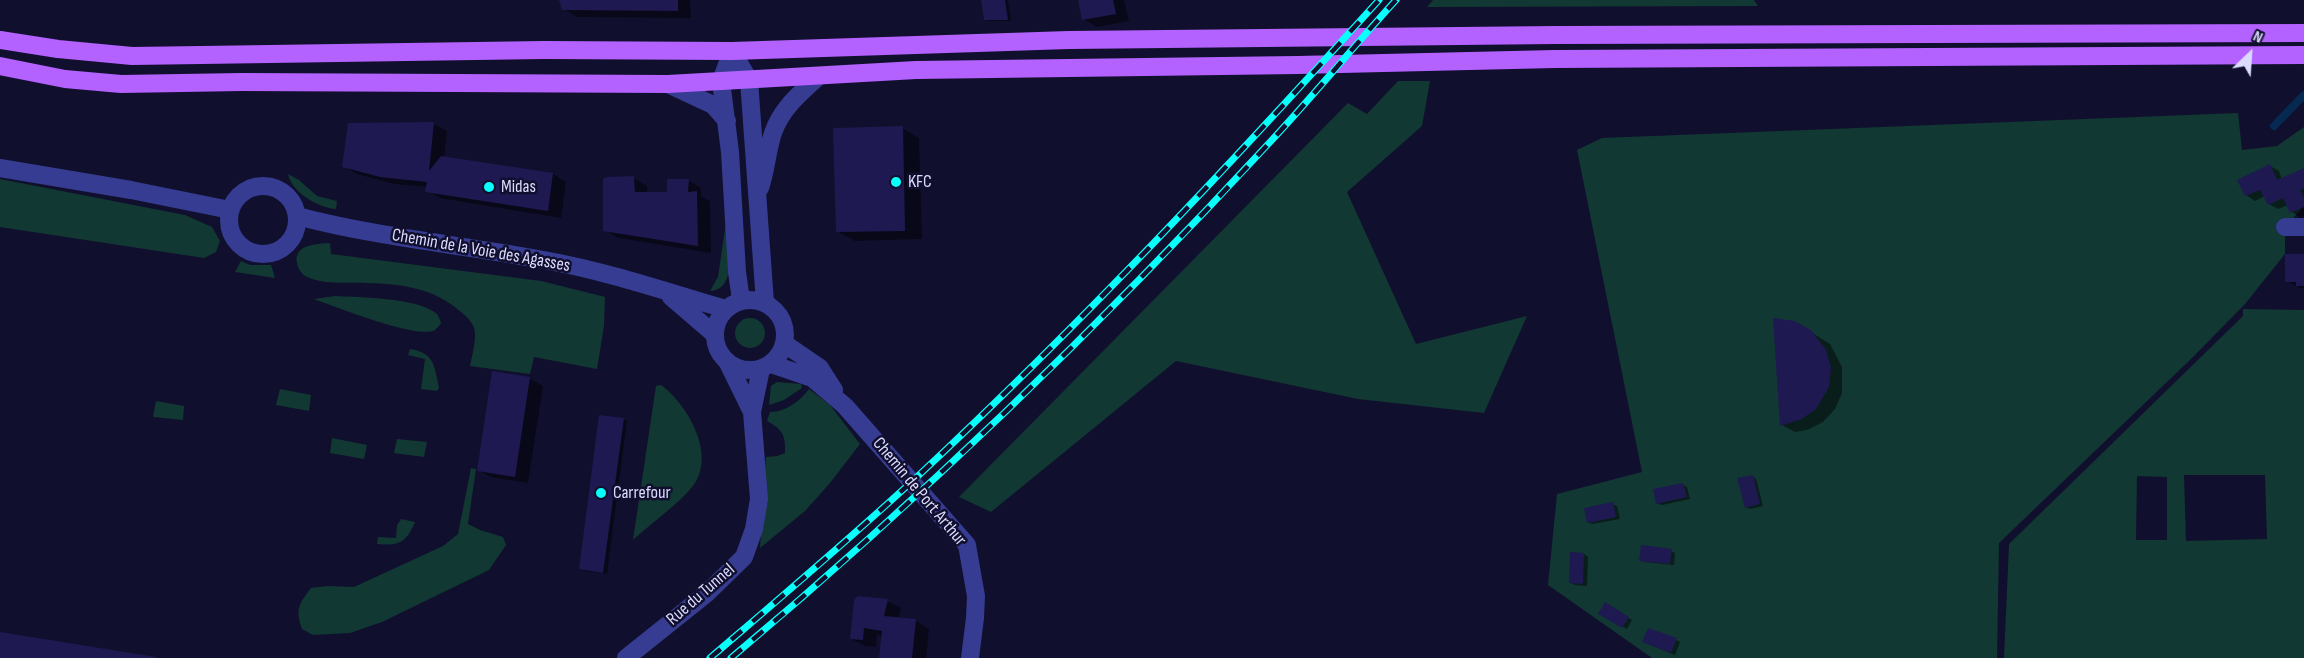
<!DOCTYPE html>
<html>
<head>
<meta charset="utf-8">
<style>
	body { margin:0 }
	#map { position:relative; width:2304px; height:658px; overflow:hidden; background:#110f2e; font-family:"Sofia Sans Condensed",sans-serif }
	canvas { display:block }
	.north { position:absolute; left:2220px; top:24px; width:60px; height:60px; -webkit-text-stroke:4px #110f2e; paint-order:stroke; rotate:25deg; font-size:16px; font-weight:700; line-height:24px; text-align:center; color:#dbdbff }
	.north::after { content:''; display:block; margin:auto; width:21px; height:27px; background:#dbdbff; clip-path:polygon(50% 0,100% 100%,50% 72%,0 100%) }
</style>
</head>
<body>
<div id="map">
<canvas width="2304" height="658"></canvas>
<div class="north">N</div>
</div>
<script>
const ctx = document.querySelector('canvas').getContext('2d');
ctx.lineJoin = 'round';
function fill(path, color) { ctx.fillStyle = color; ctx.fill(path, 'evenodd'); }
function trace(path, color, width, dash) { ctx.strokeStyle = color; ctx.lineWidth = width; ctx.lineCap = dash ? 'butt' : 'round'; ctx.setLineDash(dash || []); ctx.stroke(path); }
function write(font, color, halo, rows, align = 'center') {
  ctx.font = font + ' "Sofia Sans Condensed",sans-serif'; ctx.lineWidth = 5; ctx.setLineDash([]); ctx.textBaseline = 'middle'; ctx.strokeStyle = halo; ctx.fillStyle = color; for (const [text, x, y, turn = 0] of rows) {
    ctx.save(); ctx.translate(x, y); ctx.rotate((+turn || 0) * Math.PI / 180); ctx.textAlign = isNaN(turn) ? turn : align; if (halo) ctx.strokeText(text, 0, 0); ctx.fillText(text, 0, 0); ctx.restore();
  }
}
const green = new Path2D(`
	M 1433,0 L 1754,0 L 1758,6 L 1427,7 Z
	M 1398,81 L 1430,81 L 1422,126 L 1347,192 L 1416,344 L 1527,316 L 1484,413 L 1358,399 L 1176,361 L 991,512 L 959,497 L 1348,103 L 1367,114 Z
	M 2238,113 L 2242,150 L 2277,146 L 2304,127 L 2304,206 L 2285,227 L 2285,254 L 2245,304 L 2193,357 L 1999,543 L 1997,658 L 1652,658 L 1548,585 L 1557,494 L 1642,472 L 1577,150 L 1602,138 Z
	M 288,174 L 299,180 L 317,196 L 337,201 L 336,209 C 319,208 292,193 288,174 Z
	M 0,179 L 185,215 L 212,227 L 220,241 L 216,252 L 204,258 L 0,227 Z
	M 726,222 C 728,241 739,290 710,291 L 718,277 Z
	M 330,243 L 331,254 L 541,281 L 605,297 L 604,326 L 597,369 L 534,357 L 530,374 L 470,366 C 472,356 475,345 475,334 C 475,324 468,318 461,312 C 434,288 402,284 367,283 C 348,282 325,285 307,277 C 302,275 298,269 297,263 C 293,244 318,244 330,243 Z
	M 241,261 L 250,265 L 271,265 L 275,278 L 235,272 Z
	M 335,296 C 358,297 420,298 437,314 C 439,317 440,320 441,323 C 440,325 437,328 435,330 C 418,340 334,306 314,299 Z
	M 2243,309 L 2304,310 L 2304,658 L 2004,658 L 2009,544 L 2243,316 ZM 2184,475 L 2265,475 L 2267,539 L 2186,541 ZM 2137,476 L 2167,477 L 2167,540 L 2136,540 Z
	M735 333a15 15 0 1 1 30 0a15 15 0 1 1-30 0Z
	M 410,349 C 435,353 434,366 439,388 L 437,391 L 421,389 L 425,359 L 408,355 Z
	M 777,382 L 801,384 L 802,388 L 784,400 L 769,405 L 771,386 Z
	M 661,385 C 687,404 715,452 695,483 C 683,501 650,524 633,540 L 656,386 Z
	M 280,389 L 311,395 L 309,411 L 276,405 Z
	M 809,389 L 830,405 L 860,444 L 830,483 L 805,511 L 760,548 L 766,457 L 777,456 L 785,453 C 786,435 782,429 767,421 L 770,412 C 786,412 800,401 809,389 Z
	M 156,401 L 184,406 L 183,420 L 153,417 Z
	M 332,438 L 367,445 L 364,459 L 330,453 Z
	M 397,439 L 427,442 L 424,457 L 394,453 Z
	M 471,468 L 476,469 L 468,524 L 480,530 L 503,537 L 506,545 L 489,570 L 382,622 L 350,633 L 313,635 L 302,629 C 295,609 299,604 311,588 L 328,586 L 354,587 L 443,546 L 458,534 Z
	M 401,519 L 415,522 C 406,543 399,546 377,544 L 378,537 L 396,538 L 397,525 Z`);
const shadow = new Path2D(`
	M 561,0 L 690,0 L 691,18 L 577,17 L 564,9 Z
	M 983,0 L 1008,0 L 1011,21 L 989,21 L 985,19 Z
	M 1080,0 L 1124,0 L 1129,21 L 1097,27 L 1083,19 Z
	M 434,124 L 447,131 L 444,158 L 553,174 L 566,182 L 561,218 L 440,198 L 427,191 L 427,187 L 395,184 L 357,174 L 344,166 L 349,125 Z
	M 902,128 L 919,138 L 922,239 L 855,241 L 838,232 Z
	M 2270,166 L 2279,171 L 2282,180 L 2304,170 L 2304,216 L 2301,218 L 2292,212 L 2288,205 L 2278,209 L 2269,204 L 2265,196 L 2255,201 L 2246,195 Z
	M 634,178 L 647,186 L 647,193 L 669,193 L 688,180 L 701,188 L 701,196 L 710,201 L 711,253 L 618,238 L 605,230 Z
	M 2304,256 L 2304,288 L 2300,288 L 2287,281 Z
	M 1803,327 L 1830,344 L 1842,367 L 1842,393 L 1835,409 L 1823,422 L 1807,430 L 1795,432 L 1782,425 Z
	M 493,373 L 530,379 L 543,386 L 528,483 L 491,477 L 478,470 Z
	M 623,419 L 627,421 L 607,574 L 585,571 L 581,568 Z
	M 1752,476 L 1756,479 L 1763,506 L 1750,509 L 1746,507 Z
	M 1683,485 L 1687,487 L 1690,499 L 1662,505 L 1657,503 Z
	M 1613,504 L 1617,506 L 1620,519 L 1592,524 L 1588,522 Z
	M 1671,551 L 1675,553 L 1674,565 L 1645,562 L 1641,560 Z
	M 1584,554 L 1588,557 L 1587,586 L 1575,585 L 1571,583 Z
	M 887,601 L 901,608 L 898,619 L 916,621 L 929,629 L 926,658 L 881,658 L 883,636 L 877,635 L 876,647 L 865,646 L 851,639 Z
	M 1606,604 L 1632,620 L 1627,629 L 1600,613 Z
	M 1676,640 L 1680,642 L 1675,655 L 1648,644 Z`);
const stream = new Path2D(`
	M 2274,126 L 2304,95`);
const building = new Path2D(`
	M 559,0 L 678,0 L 678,11 L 562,10 Z
	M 981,0 L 1005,0 L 1008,20 L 984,20 Z
	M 1078,0 L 1113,0 L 1116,14 L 1082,20 Z
	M 434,122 L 429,171 L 441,156 L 553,173 L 548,211 L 425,192 L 427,182 L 380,177 L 342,167 L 348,123 Z
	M 903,126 L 905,231 L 836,232 L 833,128 Z
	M 2270,164 L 2277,180 L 2304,168 L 2304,188 L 2300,190 L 2304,198 L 2304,207 L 2290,213 L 2283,198 L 2268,205 L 2260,190 L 2245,196 L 2237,180 Z
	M 634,176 L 635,192 L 667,192 L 667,179 L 689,179 L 688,192 L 697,191 L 698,246 L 603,231 L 603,179 L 607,177 Z
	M 2285,254 L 2304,254 L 2304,286 L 2296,286 L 2296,282 L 2285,282 Z
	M 1773,318 L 1795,321 L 1811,330 L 1826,350 L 1831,368 L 1829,387 L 1816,409 L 1802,419 L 1780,426 Z
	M 492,371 L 530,377 L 515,477 L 477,471 Z
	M 599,415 L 624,418 L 603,573 L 579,569 Z
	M 1753,475 L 1760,504 L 1745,508 L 1737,478 Z
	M 1683,483 L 1687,497 L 1656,504 L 1653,489 Z
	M 1613,502 L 1616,517 L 1587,523 L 1584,508 Z
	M 1641,545 L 1672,549 L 1670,564 L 1639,561 Z
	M 1570,552 L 1584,553 L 1583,584 L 1569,583 Z
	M 858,596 L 888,599 L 884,616 L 916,619 L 912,658 L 879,658 L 882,631 L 864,628 L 863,640 L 850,639 L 854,600 Z
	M 1605,602 L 1629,617 L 1622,628 L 1598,614 Z
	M 1648,628 L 1677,638 L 1671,653 L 1642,642 Z
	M 0,632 L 156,657 L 156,658 L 0,658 Z`);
const minor = new Path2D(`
	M 732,51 L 749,80 L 765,303
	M 732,51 L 721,81 L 730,152 L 737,272 L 741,300
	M 668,84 L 713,105 L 727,121
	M 0,168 L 131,190 L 230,210
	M229 220a34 34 0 1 1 68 0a34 34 0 1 1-68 0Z
	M 760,188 C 766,171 767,151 773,133 C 781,109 800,93 819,76
	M 297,216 C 380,238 465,245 549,261 C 609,272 667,292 726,309
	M 2285,227 L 2304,227
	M 671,297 L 714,334
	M715 335a35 35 0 1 1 70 0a35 35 0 1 1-70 0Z
	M 785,344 L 820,368 L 834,390
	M 727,361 L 752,412
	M 771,364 L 812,378 L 845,406 L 967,545 L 976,596 L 975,618 L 970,658
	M 626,658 L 706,594 L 744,557 L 754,529 L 759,499 L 752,412 L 761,369`);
const major = new Path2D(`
	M 0,40 L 58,49 L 132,56 L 544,50 L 732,51 L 1069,40 L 1556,35 L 2304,33
	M 0,66 L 65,79 L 121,84 L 242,82 L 668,84 L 916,70 L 1298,65 L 1555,59 L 2304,55`);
const rail = new Path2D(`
	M 710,658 C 780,598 851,538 919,475 C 1081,324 1231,164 1379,0
	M 731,658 C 922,498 1102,324 1271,141 C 1314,95 1354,46 1396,0`);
const markers = [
	[896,182,6,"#07fffc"],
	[489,187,6,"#07fffc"],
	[601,493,6,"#07fffc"]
];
const poiNames = [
	["KFC",908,182],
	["Midas",501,187],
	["Carrefour",613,493]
];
const streetNames = [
	["Chemin de la Voie des Agasses",481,251,10],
	["Chemin de Port Arthur",919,492,50],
	["Rue du Tunnel",701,595,-41]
];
fill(green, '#113832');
fill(shadow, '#0007');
trace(stream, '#052950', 8);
fill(building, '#1e1950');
trace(minor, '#353c91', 18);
trace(major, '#b362ff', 18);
trace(rail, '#07fffc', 7);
trace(rail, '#110f2e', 4.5, [14]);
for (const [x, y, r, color] of markers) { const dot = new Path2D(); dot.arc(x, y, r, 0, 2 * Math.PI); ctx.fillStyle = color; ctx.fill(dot); trace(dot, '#110f2e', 2); }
write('18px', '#dbdbff', '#110f2e', poiNames, 'left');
write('18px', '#dbdbff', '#110f2e', streetNames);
</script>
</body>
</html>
